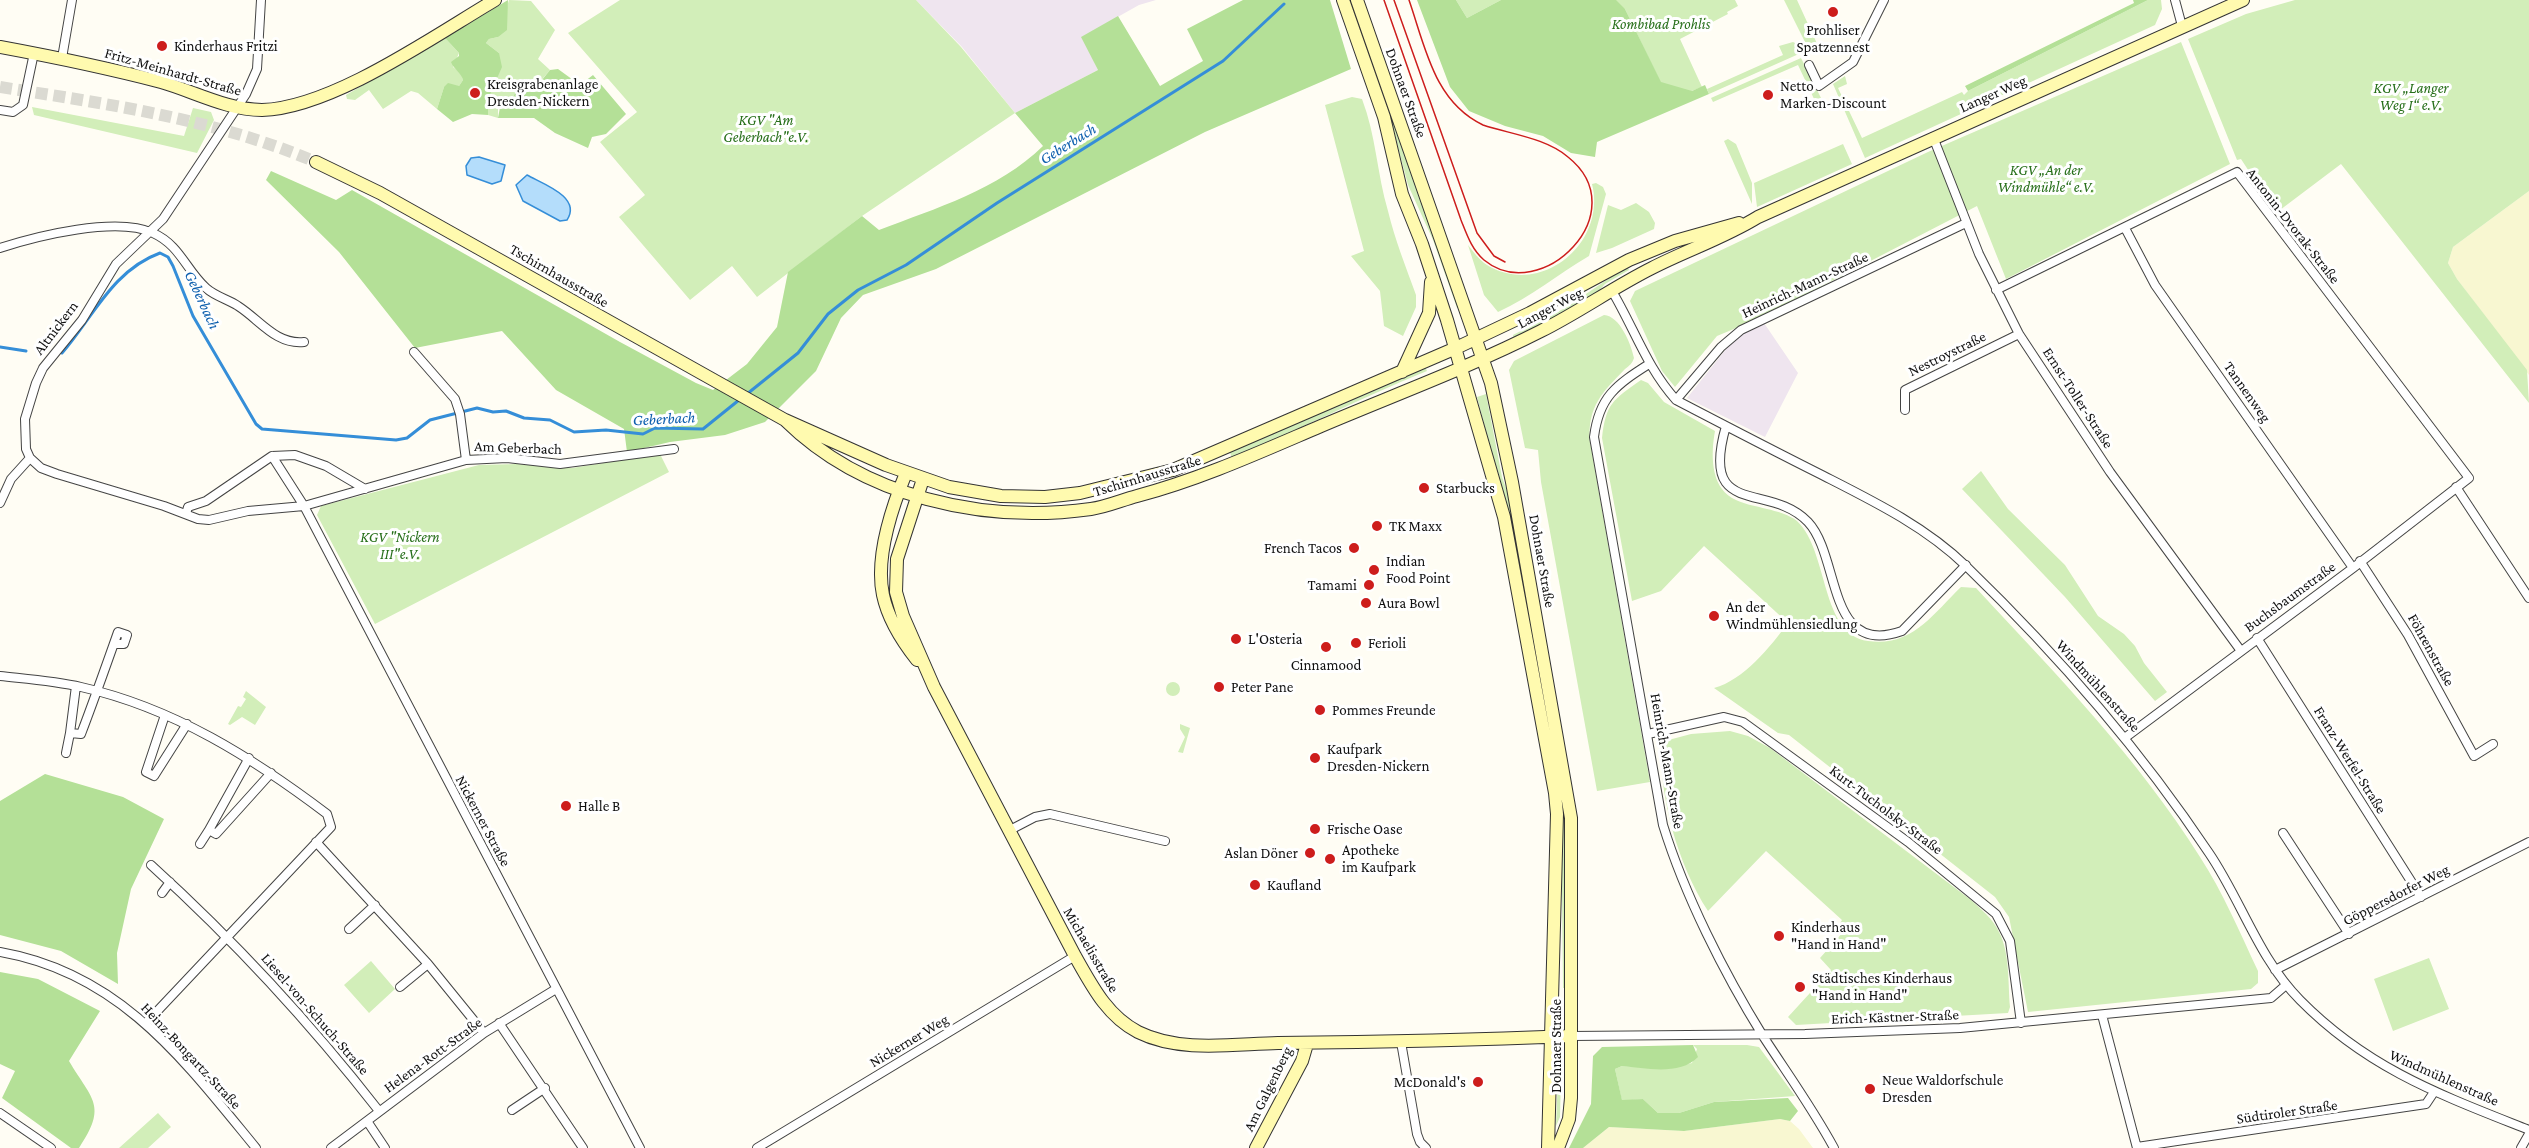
<!DOCTYPE html>
<html>
<head>
<meta charset="utf-8">
<style>
	body { margin:0 }
	canvas { display:block; background:#fffdf4 }
</style>
</head>
<body>
<canvas width="2529" height="1148"></canvas>
<script>
const ctx = document.querySelector('canvas').getContext('2d');
ctx.lineJoin = 'round';
function fill(path, color) { ctx.fillStyle = color; ctx.fill(path, 'evenodd'); }
function trace(path, color, width, dash) { ctx.strokeStyle = color; ctx.lineWidth = width; ctx.lineCap = dash ? 'butt' : 'round'; ctx.setLineDash(dash || []); ctx.stroke(path); }
function write(font, color, halo, rows, align = 'center') {
  ctx.font = font + ' "Crimson Pro",serif'; ctx.lineWidth = 6; ctx.setLineDash([]); ctx.textBaseline = 'middle'; ctx.strokeStyle = halo; ctx.fillStyle = color; for (const [text, x, y, turn = 0] of rows) {
    ctx.save(); ctx.translate(x, y); ctx.rotate((+turn || 0) * Math.PI / 180); ctx.textAlign = isNaN(turn) ? turn : align; if (halo) ctx.strokeText(text, 0, 0); ctx.fillText(text, 0, 0); ctx.restore();
  }
}
const industrial = new Path2D(`
	M 916,0 L 1156,0 L 1139,5 L 1082,37 L 1098,70 L 1015,113 L 962,47 Z
	M 1764,323 L 1798,373 L 1765,437 L 1687,398 L 1735,338 Z`);
const farmland = new Path2D(`
	M 2529,191 L 2529,375 L 2457,279 L 2448,263 L 2453,247 Z
	M 1780,1119 L 1790,1121 L 1799,1129 L 1813,1148 L 1583,1148 L 1609,1127 L 1684,1131 Z`);
const green = new Path2D(`
	M 509,0 L 531,1 L 555,30 L 538,59 L 550,70 L 532,91 L 516,91 L 511,101 L 498,107 L 498,118 L 488,115 L 488,99 L 499,53 L 486,43 L 489,39 L 498,37 Z
	M 620,0 L 916,0 L 961,47 L 1015,113 L 862,216 L 757,297 L 732,266 L 690,300 L 619,217 L 645,195 L 600,142 L 637,112 L 568,33 Z
	M 1350,0 L 1352,0 L 1461,307 L 1457,308 L 1433,240 L 1408,185 L 1389,113 Z
	M 1456,0 L 1501,0 L 1467,18 Z
	M 1577,0 L 1735,0 L 1738,6 L 1727,12 L 1728,14 L 1680,39 L 1702,87 L 1669,100 L 1625,9 Z
	M 1784,0 L 1797,0 L 1819,48 L 1810,52 Z
	M 2148,0 L 2161,0 L 2162,9 L 2155,25 L 1865,158 L 1833,84 L 1845,76 L 1847,84 L 1838,88 L 1862,138 L 1962,92 L 1964,95 L 1968,91 Z
	M 2295,0 L 2529,0 L 2529,191 L 2453,247 L 2448,263 L 2457,279 L 2527,370 L 2529,403 L 2341,164 L 2276,213 L 2241,159 L 2237,160 L 2188,39 L 2246,14 Z
	M 445,38 L 459,53 L 453,67 L 461,73 L 463,80 L 459,86 L 444,87 L 437,109 L 418,93 L 411,91 L 383,109 L 369,90 L 355,100 L 347,99 L 346,95 Z
	M 1793,42 L 1797,44 L 1801,53 L 1709,94 L 1707,89 L 1783,55 L 1779,46 Z
	M 2181,42 L 2230,164 L 2006,279 L 1977,206 L 1760,318 L 1717,336 L 1675,387 L 1662,371 L 1630,301 L 1635,291 L 1928,152 Z
	M 1801,58 L 1821,98 L 1815,101 L 1798,65 L 1713,102 L 1711,98 Z
	M 1352,97 L 1362,99 C 1376,135 1377,174 1388,211 C 1395,240 1406,267 1416,295 L 1416,307 L 1403,336 L 1384,326 L 1380,291 L 1351,256 L 1364,251 L 1325,105 Z
	M 32,107 L 184,136 L 193,108 L 211,112 L 214,120 L 197,153 L 34,115 Z
	M 1728,139 L 1736,144 L 1752,183 L 1752,204 L 1724,141 Z
	M 1843,144 L 1852,164 L 1757,207 L 1754,183 Z
	M 1596,183 L 1603,187 L 1606,194 L 1589,256 C 1558,274 1531,297 1498,312 L 1484,295 L 1468,245 C 1473,251 1479,260 1487,265 C 1541,298 1607,243 1592,184 Z
	M 1636,203 L 1649,212 L 1655,223 L 1654,229 L 1612,248 L 1596,253 L 1608,205 L 1621,210 Z
	M 1627,266 L 1629,270 L 1605,284 L 1594,296 L 1514,339 L 1513,335 L 1567,307 Z
	M 1604,315 C 1620,316 1631,344 1634,358 C 1632,364 1630,365 1625,369 C 1603,392 1587,406 1590,442 L 1650,782 L 1597,791 L 1541,482 L 1538,450 L 1525,448 L 1509,370 L 1514,361 Z
	M 1425,367 L 1427,371 C 1361,398 1298,430 1232,458 L 1229,450 Z
	M 1641,380 L 1648,383 L 1664,402 L 1715,431 C 1711,453 1710,485 1732,498 C 1742,504 1756,506 1767,509 C 1776,511 1790,515 1797,521 C 1829,551 1820,635 1868,641 C 1912,647 1932,615 1961,587 L 1976,588 C 2055,673 2138,758 2200,857 C 2223,892 2240,933 2258,971 L 2258,983 L 2251,989 L 2028,1012 L 2009,917 L 1995,897 L 1789,735 L 1778,733 L 1714,688 C 1744,680 1770,647 1788,623 L 1704,546 L 1661,591 L 1632,601 L 1602,438 C 1606,403 1613,400 1641,380 Z
	M 1486,394 L 1502,477 L 1512,505 L 1564,792 L 1567,836 L 1568,988 L 1563,988 L 1561,793 L 1516,546 L 1477,397 Z
	M 660,454 L 669,472 L 375,624 L 317,515 L 321,506 L 479,465 L 518,464 L 572,468 Z
	M 1981,471 L 2008,509 L 2065,565 L 2098,616 L 2124,634 L 2135,646 L 2144,663 L 2167,692 L 2155,701 L 2065,597 L 1962,489 Z
	M1166 689a7 7 0 1 1 14 0a7 7 0 1 1-14 0Z
	M 246,691 L 266,707 L 255,725 L 242,717 L 230,725 L 228,724 L 238,706 L 241,707 L 246,699 L 243,697 Z
	M 1180,724 L 1190,728 L 1183,753 L 1178,752 L 1185,737 L 1180,729 Z
	M 1730,731 L 1748,736 L 1770,748 L 1971,900 C 1981,909 1993,919 1999,932 C 2010,953 2008,984 2010,1007 L 2008,1013 L 1796,1025 L 1788,1017 L 1831,970 L 1820,958 L 1845,930 L 1839,925 L 1842,920 L 1766,851 L 1708,911 C 1678,865 1659,797 1661,742 L 1691,734 Z
	M 2429,958 L 2449,1009 L 2393,1031 L 2374,979 Z
	M 371,961 L 395,989 L 369,1013 L 344,985 Z
	M 1693,1045 L 1747,1045 L 1759,1047 L 1795,1096 L 1714,1102 L 1679,1113 L 1658,1113 L 1643,1099 L 1622,1101 L 1615,1069 L 1622,1066 L 1667,1069 L 1692,1063 L 1697,1049 Z
	M 1558,1075 L 1561,1075 L 1560,1117 L 1556,1126 Z
	M 158,1113 L 171,1127 L 148,1148 L 119,1148 Z`);
const forest = new Path2D(`
	M 508,0 L 507,30 L 498,37 L 489,39 L 486,43 L 499,53 L 502,67 L 488,99 L 488,115 L 472,114 L 453,122 L 437,109 L 444,87 L 448,83 L 459,86 L 463,80 C 461,72 454,70 451,62 L 459,56 L 459,53 L 445,38 Z
	M 1243,0 L 1330,0 L 1351,69 L 1205,132 L 936,269 L 863,295 L 841,318 L 816,371 L 765,422 L 725,435 L 670,442 L 627,452 L 624,429 L 556,390 L 502,331 L 415,348 L 339,252 L 266,180 L 271,171 L 336,200 L 352,190 L 620,342 L 696,383 L 713,390 L 747,364 L 777,327 L 788,272 L 862,216 L 879,230 C 936,208 998,190 1043,146 L 1015,113 L 1098,70 L 1081,37 L 1118,16 L 1160,86 L 1203,61 L 1187,29 Z
	M 1417,0 L 1456,0 L 1467,18 L 1501,0 L 1616,0 L 1625,9 L 1661,82 L 1692,91 L 1705,85 L 1709,94 L 1597,142 L 1595,157 L 1571,153 L 1543,136 L 1505,126 L 1469,111 L 1450,87 Z
	M 2133,0 L 2148,0 L 1968,91 L 1965,86 L 2134,3 Z
	M 558,69 L 580,85 L 593,75 L 626,114 L 606,134 L 592,137 L 588,148 L 555,133 L 534,118 L 498,118 L 501,102 L 511,101 L 516,91 L 524,88 L 533,91 L 550,70 Z
	M 45,774 L 123,797 L 164,819 L 131,889 L 117,953 L 118,984 L 61,951 L 0,935 L 0,801 Z
	M 0,972 L 38,979 L 100,1011 L 69,1061 C 92,1100 108,1105 79,1148 L 71,1148 L 2,1098 L 15,1071 L 0,1064 Z
	M 1693,1045 L 1698,1057 C 1680,1076 1645,1068 1622,1066 L 1615,1069 L 1622,1100 L 1643,1099 L 1658,1113 L 1679,1113 L 1714,1102 L 1788,1098 L 1798,1111 L 1790,1121 L 1780,1119 L 1684,1131 L 1609,1127 L 1583,1148 L 1569,1148 L 1591,1104 L 1593,1056 L 1602,1047 Z`);
const water = new Path2D(`
	M 479,157 L 505,165 L 501,181 L 492,184 L 467,175 L 466,166 L 471,158 Z
	M 527,175 C 543,184 582,197 567,220 L 560,221 L 523,201 L 516,185 Z`);
const stream = new Path2D(`
	M 0,347 L 26,351
	M 62,353 C 93,317 113,270 160,253 L 168,257 L 173,266 L 193,316 L 256,424 L 262,429 L 396,440 L 407,438 L 430,420 L 477,408 L 493,412 L 506,411 L 524,418 L 550,420 L 574,432 L 606,430 L 643,434 L 655,428 L 703,429 L 739,400
	M 747,394 L 798,353 L 828,314 L 858,290 L 906,265 L 997,203 L 1223,61 L 1284,4`);
const secondaryTunnel = new Path2D(`
	M 0,87 C 108,104 215,119 316,162`);
const street = new Path2D(`
	M 261,0 L 257,69 L 246,94 L 163,219 L 116,264 L 82,320 L 43,368 L 36,383 L 25,419 L 26,449 L 30,458 L 41,468 L 57,474 L 164,506 L 198,519 L 209,520 L 248,511 L 304,506 L 466,460 L 507,458 L 560,464 L 674,449
	M 2175,0 L 2182,26
	M 62,58 L 72,0
	M 1809,65 L 1819,86 L 1853,62 L 1884,0
	M 0,110 L 13,112 L 23,105 L 34,53
	M 1933,137 L 1979,254 L 2019,334 L 2110,472 L 2241,651
	M 2125,228 L 2155,285 L 2353,568
	M 0,248 C 37,236 117,216 153,233 C 180,245 186,270 206,288 C 216,297 228,299 238,306 C 260,320 276,345 304,342
	M 1996,290 L 2237,172 L 2469,478 L 2353,568 L 2126,737
	M 1612,291 C 1634,328 1647,368 1676,400 C 1724,425 1772,450 1820,474 C 1871,500 1925,526 1966,566 C 2057,654 2139,748 2209,853 C 2241,900 2259,959 2300,1000 C 2368,1069 2441,1095 2529,1130
	M 414,352 L 455,399 L 460,414 L 466,460
	M 1649,364 C 1616,385 1599,397 1594,437 L 1663,825 C 1685,896 1724,973 1763,1036 C 1787,1073 1813,1109 1834,1148
	M 1676,400 L 1721,347 L 1741,330 L 1966,223
	M 1905,410 L 1905,390 L 2019,334
	M 1726,426 C 1699,520 1769,481 1808,522 C 1841,557 1826,658 1902,631 L 1966,565
	M 272,456 L 304,506 L 640,1148
	M 2456,487 L 2529,598
	M 0,503 L 11,479 L 30,458
	M 186,514 L 188,507 L 206,501 L 272,456 L 295,455 L 326,466 L 365,489
	M 2360,561 L 2408,635 L 2474,756 L 2493,744
	M 2257,638 L 2421,897
	M 0,676 C 27,679 55,681 81,687 C 174,708 253,758 327,814 L 331,827 L 146,1023
	M 76,686 L 70,733 L 81,734 C 94,700 106,666 118,632 L 127,635 L 124,644 L 114,644
	M 165,715 L 146,772 L 154,776 L 187,724
	M 1648,734 L 1724,717 L 1743,722 L 1908,842 L 1996,914 L 2010,941 L 2021,1023
	M 66,753 L 70,733
	M 249,758 L 209,830 L 216,834 L 271,773
	M 1010,830 L 1035,817 L 1050,814 L 1165,841
	M 2283,833 L 2349,934
	M 316,842 L 428,964 L 484,1033
	M 200,844 L 209,830
	M 151,865 C 237,943 308,1020 379,1111
	M 162,893 L 170,882
	M 349,929 L 375,905
	M 0,952 C 120,973 183,1059 256,1148
	M 2275,970 L 2529,842
	M 400,987 L 428,964
	M 2102,1015 L 2137,1148
	M 499,1023 L 583,1148
	M 1571,1036 L 1805,1034 L 1960,1028 L 2271,998 L 2286,985
	M 1401,1042 L 1417,1134 L 1420,1142 L 1426,1148
	M 512,1110 L 545,1088
	M 0,1113 L 51,1148
	M 367,1121 L 385,1148
	M 2137,1147 L 2426,1104 L 2434,1092
	M 331,1148 L 484,1033 L 556,989
	M 757,1148 L 1075,956
	M 2521,1148 L 2529,1134`);
const secondary = new Path2D(`
	M 1343,0 L 1384,117 L 1402,194 L 1422,244 L 1447,320 L 1504,517 L 1555,793 L 1557,814 L 1548,1148
	M 1357,0 L 1491,383 L 1512,482 L 1571,818 L 1571,1098 L 1569,1119 L 1558,1148
	M 0,47 C 54,57 107,68 161,82 C 193,91 227,110 262,110 C 332,108 434,36 495,0
	M 316,162 L 380,193 L 785,420 L 886,465 L 949,487 L 1001,496 L 1045,497 L 1080,493 L 1173,470 L 1456,348 L 1530,313 L 1629,260 L 1675,241 L 1739,223
	M 1402,372 L 1429,313 L 1431,282
	M 785,420 C 863,497 983,524 1091,509 C 1106,507 1122,500 1137,496 C 1201,479 1260,452 1321,426 C 1394,395 1470,367 1541,331 C 1579,312 1614,287 1652,268 C 1687,250 1724,238 1758,217 L 2243,0
	M 906,473 C 892,507 875,557 883,595 C 888,619 902,641 917,660
	M 923,479 L 897,559 L 896,592 L 903,616 L 934,687 L 1075,956 C 1092,986 1107,1016 1138,1032 C 1180,1053 1233,1044 1278,1043 C 1376,1042 1473,1040 1571,1036
	M 1256,1148 L 1302,1061 L 1307,1044`);
const tram = new Path2D(`
	M 1384,0 L 1461,220 C 1467,235 1472,250 1484,260 C 1541,307 1637,212 1568,157 C 1546,138 1510,134 1483,125 C 1434,102 1425,46 1409,0
	M 1394,0 L 1477,233 L 1494,256 L 1505,262`);
const markers = [
	[1833,12,6,"#cd1d1c"],
	[162,46,6,"#cd1d1c"],
	[475,93,6,"#cd1d1c"],
	[1768,95,6,"#cd1d1c"],
	[1424,488,6,"#cd1d1c"],
	[1377,526,6,"#cd1d1c"],
	[1354,548,6,"#cd1d1c"],
	[1374,570,6,"#cd1d1c"],
	[1369,585,6,"#cd1d1c"],
	[1366,603,6,"#cd1d1c"],
	[1714,616,6,"#cd1d1c"],
	[1236,639,6,"#cd1d1c"],
	[1356,643,6,"#cd1d1c"],
	[1326,647,6,"#cd1d1c"],
	[1219,687,6,"#cd1d1c"],
	[1320,710,6,"#cd1d1c"],
	[1315,758,6,"#cd1d1c"],
	[566,806,6,"#cd1d1c"],
	[1315,829,6,"#cd1d1c"],
	[1310,853,6,"#cd1d1c"],
	[1330,859,6,"#cd1d1c"],
	[1255,885,6,"#cd1d1c"],
	[1779,936,6,"#cd1d1c"],
	[1800,987,6,"#cd1d1c"],
	[1478,1082,6,"#cd1d1c"],
	[1870,1089,6,"#cd1d1c"]
];
const parkNames = [
	["Kombibad Prohlis",1661,24],
	["KGV „Langer",2411,88],
	["Weg I“ e.V.",2411,105],
	["KGV \"Am",766,120],
	["Geberbach\"e.V.",766,137],
	["KGV „An der",2046,170],
	["Windmühle“ e.V.",2046,187],
	["KGV \"Nickern",400,537],
	["III\"e.V.",400,554]
];
const poiNames = [
	["Prohliser",1833,30,"center"],
	["Spatzennest",1833,47,"center"],
	["Kinderhaus Fritzi",174,46],
	["Kreisgrabenanlage",487,84],
	["Dresden-Nickern",487,101],
	["Netto",1780,86],
	["Marken-Discount",1780,103],
	["Starbucks",1436,488],
	["TK Maxx",1389,526],
	["French Tacos",1342,548,"right"],
	["Indian",1386,561],
	["Food Point",1386,578],
	["Tamami",1357,585,"right"],
	["Aura Bowl",1378,603],
	["An der",1726,607],
	["Windmühlensiedlung",1726,624],
	["L'Osteria",1248,639],
	["Ferioli",1368,643],
	["Cinnamood",1326,665,"center"],
	["Peter Pane",1231,687],
	["Pommes Freunde",1332,710],
	["Kaufpark",1327,749],
	["Dresden-Nickern",1327,766],
	["Halle B",578,806],
	["Frische Oase",1327,829],
	["Apotheke",1342,850],
	["im Kaufpark",1342,867],
	["Aslan Döner",1298,853,"right"],
	["Kaufland",1267,885],
	["Kinderhaus",1791,927],
	["\"Hand in Hand\"",1791,944],
	["Städtisches Kinderhaus",1812,978],
	["\"Hand in Hand\"",1812,995],
	["Neue Waldorfschule",1882,1080],
	["Dresden",1882,1097],
	["McDonald's",1466,1082,"right"]
];
const streetNames = [
	["Fritz-Meinhardt-Straße",173,72,16],
	["Dohnaer Straße",1406,93,70],
	["Langer Weg",1993,94,-24],
	["Antonin-Dvorak-Straße",2293,226,52],
	["Tschirnhausstraße",559,276,30],
	["Heinrich-Mann-Straße",1805,285,-25],
	["Langer Weg",1550,308,-28],
	["Altnickern",56,328,-53],
	["Nestroystraße",1947,354,-26],
	["Tannenweg",2247,392,55],
	["Ernst-Toller-Straße",2078,398,57],
	["Am Geberbach",518,448,2],
	["Tschirnhausstraße",1147,476,-17],
	["Dohnaer Straße",1542,561,80],
	["Buchsbaumstraße",2290,597,-36],
	["Föhrenstraße",2431,650,61],
	["Windmühlenstraße",2098,686,48],
	["Franz-Werfel-Straße",2350,760,58],
	["Heinrich-Mann-Straße",1667,761,80],
	["Kurt-Tucholsky-Straße",1886,810,37],
	["Nickerner Straße",483,821,62],
	["Göppersdorfer Weg",2396,895,-27],
	["Michaelisstraße",1091,950,60],
	["Liesel-von-Schuch-Straße",315,1014,49],
	["Erich-Kästner-Straße",1895,1017,-2],
	["Nickerner Weg",909,1041,-31],
	["Dohnaer Straße",1556,1046,-90],
	["Helena-Rott-Straße",433,1055,-36],
	["Heinz-Bongartz-Straße",191,1056,47],
	["Windmühlenstraße",2444,1078,24],
	["Am Galgenberg",1268,1089,-64],
	["Südtiroler Straße",2287,1112,-8]
];
const waterNames = [
	["Geberbach",1068,144,-32],
	["Geberbach",202,300,65],
	["Geberbach",664,419,-3]
];
fill(industrial, '#efe5ef');
fill(farmland, '#f8f7d1');
fill(green, '#d2eeb9');
fill(forest, '#b4e097');
fill(water, '#b4ddfb');
trace(water, '#358ed8', 1.5);
trace(stream, '#358ed8', 3);
trace(secondaryTunnel, '#dbdad2', 12, [12, 6]);
trace(street, '#444', 10);
trace(secondary, '#333', 14);
trace(street, '#fff', 8);
trace(secondary, '#fffaaf', 12);
trace(tram, '#cd1d1c', 1.5);
for (const [x, y, r, color] of markers) { const dot = new Path2D(); dot.arc(x, y, r, 0, 2 * Math.PI); ctx.fillStyle = color; ctx.fill(dot); trace(dot, '#fff', 2); }
write('italic 15px', '#276f1a', '#fff', parkNames);
write('15px', '#111', '#fff', poiNames, 'left');
write('15px', '#111', '#fff', streetNames);
write('italic 16px', '#0e5fae', '#fff', waterNames);
</script>
</body>
</html>
